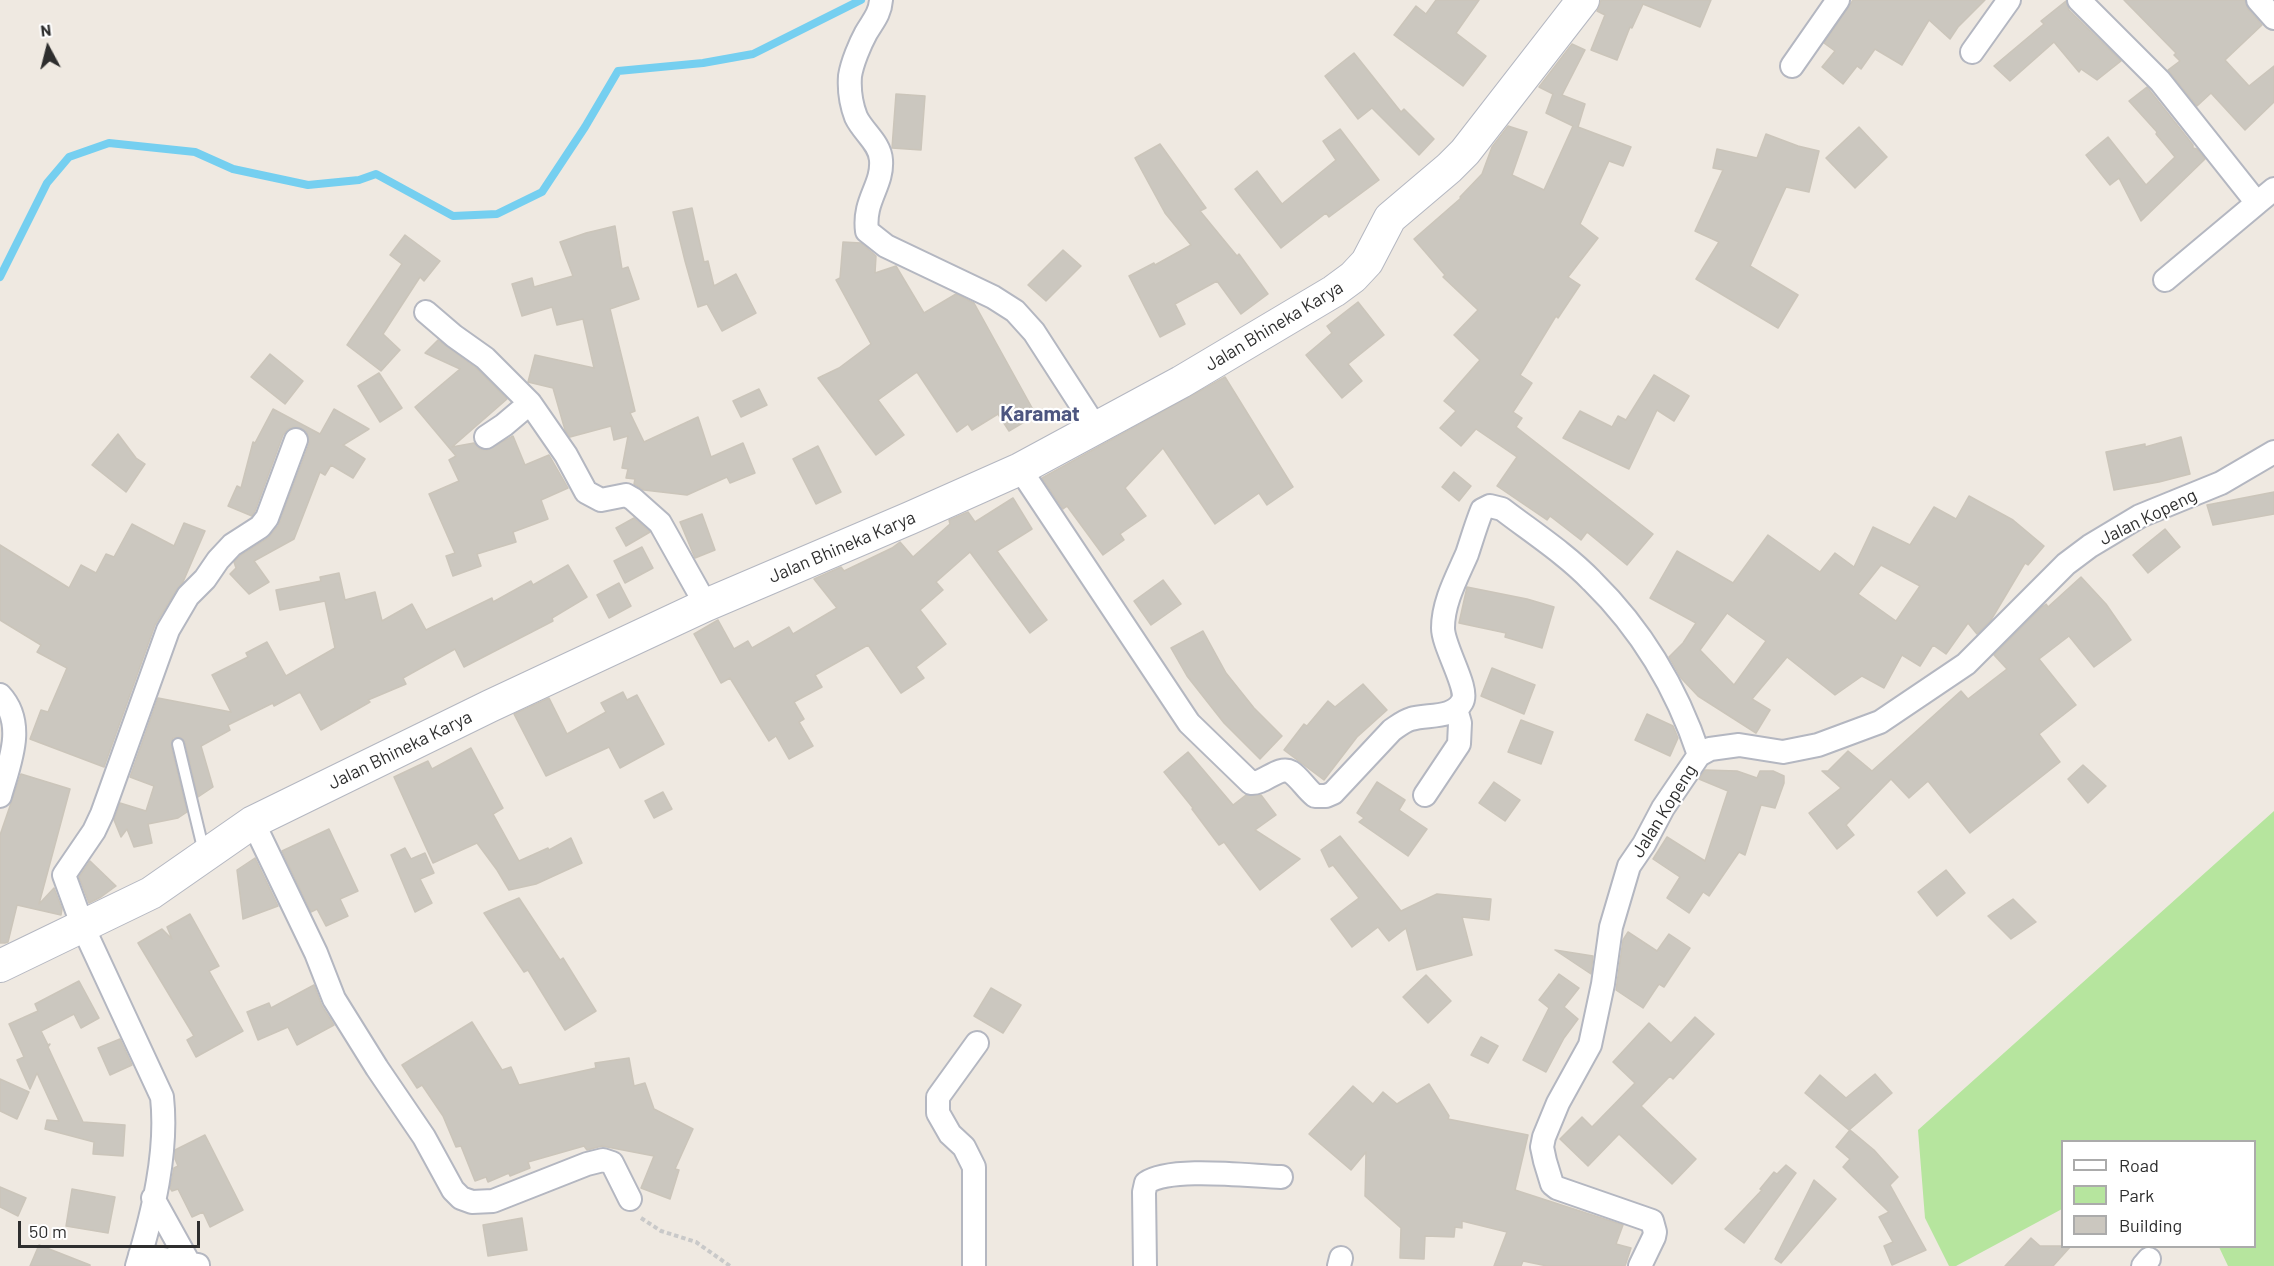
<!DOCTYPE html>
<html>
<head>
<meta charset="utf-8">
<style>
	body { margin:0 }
	#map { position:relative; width:2274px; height:1266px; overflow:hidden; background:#efe9e1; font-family:Barlow,sans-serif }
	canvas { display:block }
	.legend { position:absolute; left:2061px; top:1140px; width:195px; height:108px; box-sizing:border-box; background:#fff; border:2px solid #ababab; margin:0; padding:8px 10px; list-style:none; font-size:18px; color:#2e2e2e }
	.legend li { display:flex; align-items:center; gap:12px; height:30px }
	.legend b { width:30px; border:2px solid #ababab }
	.north { position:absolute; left:18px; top:18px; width:60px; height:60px; -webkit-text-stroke:4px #fff; paint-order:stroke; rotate:353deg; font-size:16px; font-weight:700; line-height:24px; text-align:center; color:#2e2e2e }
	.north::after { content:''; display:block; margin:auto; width:21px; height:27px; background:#2e2e2e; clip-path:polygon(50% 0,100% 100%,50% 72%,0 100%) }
	.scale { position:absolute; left:18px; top:1221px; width:182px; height:27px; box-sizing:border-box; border:3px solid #2e2e2e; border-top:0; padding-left:8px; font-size:18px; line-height:21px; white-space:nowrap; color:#2e2e2e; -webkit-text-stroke:4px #fff; paint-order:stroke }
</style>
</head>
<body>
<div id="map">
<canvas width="2274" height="1266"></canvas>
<ul class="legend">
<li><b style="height:8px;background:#fff"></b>Road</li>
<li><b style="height:16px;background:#b6e59e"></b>Park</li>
<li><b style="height:16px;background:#cbc7bf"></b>Building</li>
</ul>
<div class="north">N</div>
<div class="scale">50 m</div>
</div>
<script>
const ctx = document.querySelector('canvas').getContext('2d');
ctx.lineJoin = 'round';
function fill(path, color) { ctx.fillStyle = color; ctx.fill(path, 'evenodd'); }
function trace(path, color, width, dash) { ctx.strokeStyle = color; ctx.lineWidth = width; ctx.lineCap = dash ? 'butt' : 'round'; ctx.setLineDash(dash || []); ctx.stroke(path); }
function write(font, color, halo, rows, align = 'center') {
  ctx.font = font + ' Barlow,sans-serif'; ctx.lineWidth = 4.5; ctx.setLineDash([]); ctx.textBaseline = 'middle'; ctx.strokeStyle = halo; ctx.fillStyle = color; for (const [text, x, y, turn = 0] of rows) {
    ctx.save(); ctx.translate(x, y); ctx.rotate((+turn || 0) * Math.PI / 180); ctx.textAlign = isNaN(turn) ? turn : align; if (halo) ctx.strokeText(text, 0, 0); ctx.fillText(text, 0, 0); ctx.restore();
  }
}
const green = new Path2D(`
	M 2274,811 L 2274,1266 L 2228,1266 L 2219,1247 L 2254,1246 L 2254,1142 L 2062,1142 L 2062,1209 L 1956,1266 L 1949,1266 L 1925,1218 L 1918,1130 Z`);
const stream = new Path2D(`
	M 0,277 L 47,183 L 69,157 L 109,143 L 195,152 L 233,169 L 308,185 L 359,180 L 376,174 L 453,216 L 497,214 L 542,192 L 585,127 L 618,71 L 703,63 L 753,54 L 861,0`);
const building = new Path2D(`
	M 1436,0 L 1479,0 L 1456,33 L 1486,56 L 1463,86 L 1394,35 L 1416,6 L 1426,14 Z
	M 1601,0 L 1711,0 L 1700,27 L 1643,4 L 1632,28 L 1630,27 L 1617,60 L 1591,50 L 1605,15 L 1597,11 Z
	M 1853,0 L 1985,0 L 1958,27 L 1950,39 L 1929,20 L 1902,65 L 1875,49 L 1861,69 L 1857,66 L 1843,84 L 1822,67 L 1835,51 L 1824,43 Z
	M 2124,0 L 2245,0 L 2248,9 L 2262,25 L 2225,60 L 2249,86 L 2274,66 L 2274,102 L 2245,130 L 2211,93 L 2197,106 L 2168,70 L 2180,61 L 2174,55 L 2176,53 Z
	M 2066,1 L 2069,10 L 2121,61 L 2097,80 L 2081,69 L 2079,72 L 2054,42 L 2010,81 L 1994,66 L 2044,24 L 2041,21 Z
	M 1572,44 L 1585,50 L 1562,95 L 1585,104 L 1578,127 L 1631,147 L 1623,166 L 1609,161 L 1580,224 L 1598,238 L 1568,277 L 1580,285 L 1558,318 L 1556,316 L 1520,375 L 1532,383 L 1513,412 L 1522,418 L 1516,427 L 1653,534 L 1627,565 L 1587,532 L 1581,540 L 1550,516 L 1547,520 L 1497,486 L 1517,457 L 1476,429 L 1461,446 L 1440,428 L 1456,411 L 1444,401 L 1480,360 L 1454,335 L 1478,310 L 1443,277 L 1445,275 L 1414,239 L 1461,198 L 1460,197 L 1482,174 L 1492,147 L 1508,126 L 1527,132 L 1512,175 L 1544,190 L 1573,126 L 1546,113 L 1553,94 L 1539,87 Z
	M 1354,53 L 1401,112 L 1404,109 L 1434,139 L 1419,155 L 1372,108 L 1358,119 L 1325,76 Z
	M 2147,87 L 2193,145 L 2193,148 L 2197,149 L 2205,159 L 2141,221 L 2119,178 L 2110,185 L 2086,155 L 2108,137 L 2146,185 L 2175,157 L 2156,134 L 2157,132 L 2129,101 Z
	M 896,94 L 925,96 L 921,150 L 892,148 Z
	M 1859,127 L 1887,157 L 1855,188 L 1826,158 Z
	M 1340,129 L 1379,180 L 1329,217 L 1326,213 L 1281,248 L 1235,189 L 1257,171 L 1282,204 L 1336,160 L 1323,141 Z
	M 1766,134 L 1798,146 L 1819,151 L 1809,192 L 1786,187 L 1750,266 L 1798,295 L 1778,328 L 1696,279 L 1719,242 L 1695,231 L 1723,170 L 1713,168 L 1717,149 L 1757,158 Z
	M 1160,144 L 1206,208 L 1200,211 L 1237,256 L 1239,254 L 1268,294 L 1241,314 L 1217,281 L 1175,304 L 1185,324 L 1160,337 L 1129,276 L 1154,263 L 1155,265 L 1191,245 L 1165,213 L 1135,158 Z
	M 692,208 L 704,262 L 708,261 L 714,286 L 736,274 L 756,313 L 722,331 L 707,304 L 698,307 L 685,261 L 673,212 Z
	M 615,226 L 622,269 L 628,267 L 639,299 L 610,309 L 635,411 L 630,413 L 644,442 L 698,417 L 711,457 L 743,443 L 755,473 L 730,483 L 727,477 L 687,495 L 644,490 L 634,484 L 635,479 L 626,478 L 628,469 L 622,468 L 628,436 L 614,440 L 611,426 L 570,437 L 565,430 L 553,388 L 528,382 L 535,355 L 594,368 L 583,319 L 557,325 L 552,307 L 522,316 L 512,284 L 532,278 L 534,287 L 573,276 L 560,242 L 586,233 Z
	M 405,235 L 440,261 L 424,281 L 420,277 L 383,334 L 400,350 L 381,371 L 347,345 L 402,264 L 390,255 Z
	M 843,242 L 861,243 L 876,256 L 875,273 L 896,266 L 924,313 L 956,294 L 974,303 L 1036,415 L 1009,431 L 998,414 L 972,430 L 968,424 L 957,432 L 917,372 L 878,400 L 904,435 L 876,455 L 818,378 L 839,368 L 871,344 L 836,280 L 840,278 Z
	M 1063,250 L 1081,266 L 1046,301 L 1028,285 Z
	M 1358,302 L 1384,335 L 1348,364 L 1362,381 L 1342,398 L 1306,355 L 1332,333 L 1327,326 Z
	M 438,340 L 476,368 L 507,399 L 452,447 L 474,443 L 480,449 L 487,450 L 513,436 L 525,465 L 549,455 L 568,488 L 541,500 L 548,519 L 513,532 L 516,542 L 477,554 L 481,566 L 453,576 L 446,556 L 455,553 L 429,494 L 459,481 L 449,460 L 456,456 L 415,407 L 460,369 L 425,353 Z
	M 270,354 L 303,381 L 285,404 L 251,377 Z
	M 379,373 L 402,408 L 380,422 L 358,386 Z
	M 1654,375 L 1689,396 L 1674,421 L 1657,410 L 1629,469 L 1563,438 L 1580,411 L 1612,427 L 1618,416 L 1626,420 Z
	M 1225,377 L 1293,487 L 1267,505 L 1259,493 L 1215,524 L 1163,448 L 1125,488 L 1146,516 L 1120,534 L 1124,540 L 1103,555 L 1067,506 L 1063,509 L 1042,478 Z
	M 759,389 L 767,405 L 741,417 L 733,401 Z
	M 273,409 L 320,434 L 334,409 L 369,429 L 343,445 L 365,459 L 353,478 L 331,465 L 325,475 L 320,472 L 294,539 L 254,561 L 269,582 L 249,594 L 230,574 L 236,568 L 234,562 L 241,555 L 268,538 L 278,526 L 309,444 L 307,432 L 301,428 L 294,427 L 288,429 L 283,435 L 255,511 L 252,516 L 228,506 L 237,486 L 241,488 L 253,442 L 255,443 Z
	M 118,434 L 136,458 L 145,464 L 126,492 L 92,465 Z
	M 2181,437 L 2190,474 L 2159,482 L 2114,490 L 2106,452 L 2145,444 L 2145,447 Z
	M 818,446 L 841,492 L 816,504 L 793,459 Z
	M 1454,472 L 1471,486 L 1459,501 L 1442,487 Z
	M 2274,492 L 2274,514 L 2213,525 L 2207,505 Z
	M 1969,496 L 2013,520 L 2044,546 L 2028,565 L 2025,563 L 1991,620 L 1977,634 L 1968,623 L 1946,654 L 1933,645 L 1920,666 L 1902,655 L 1884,688 L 1862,676 L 1835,695 L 1787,657 L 1752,699 L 1770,710 L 1756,733 L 1698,696 L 1681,678 L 1669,657 L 1683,643 L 1696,623 L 1650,598 L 1677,551 L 1733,583 L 1768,535 L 1820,572 L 1835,553 L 1854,567 L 1873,527 L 1910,545 L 1934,507 L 1956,519 ZM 1881,565 L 1920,586 L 1896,621 L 1858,594 ZM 1727,613 L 1766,641 L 1734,685 L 1700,650 Z
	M 1013,498 L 1032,529 L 997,551 L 1047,620 L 1030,633 L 970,552 L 936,582 L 943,590 L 920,610 L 946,644 L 916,667 L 924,678 L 901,693 L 868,645 L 815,675 L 822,687 L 794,702 L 804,719 L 799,722 L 813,746 L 789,759 L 776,736 L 769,741 L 730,678 L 721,683 L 694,634 L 718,620 L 734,649 L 748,641 L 752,648 L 789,627 L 793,634 L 837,608 L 814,579 L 841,567 L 844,571 L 892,548 L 900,542 L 913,557 L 950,524 L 949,520 L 968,512 L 975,522 Z
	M 702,514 L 715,550 L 695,558 L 680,522 Z
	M 634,518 L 650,532 L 626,546 L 616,528 Z
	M 184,523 L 205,531 L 183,582 L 177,589 L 155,625 L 104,767 L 30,739 L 41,710 L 48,712 L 67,668 L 37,652 L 41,645 L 0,620 L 0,545 L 69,588 L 81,565 L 96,573 L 106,554 L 114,557 L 132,524 L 174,546 Z
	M 2165,529 L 2180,547 L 2148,573 L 2133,555 Z
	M 642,547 L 653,568 L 625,583 L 614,561 Z
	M 568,565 L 587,597 L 552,618 L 553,621 L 464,667 L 455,649 L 403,678 L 406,684 L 368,700 L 370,702 L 321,730 L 300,692 L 274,706 L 273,703 L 228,725 L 230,730 L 201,746 L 213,787 L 198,797 L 185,742 L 180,737 L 173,738 L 171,746 L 187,812 L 178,818 L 148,824 L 152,843 L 134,847 L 127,829 L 121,837 L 114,820 L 120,803 L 146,811 L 154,786 L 130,777 L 158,698 L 231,712 L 212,675 L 248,657 L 246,653 L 267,642 L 286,676 L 335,648 L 325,601 L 280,610 L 276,590 L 321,581 L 320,577 L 339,573 L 345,600 L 375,592 L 382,621 L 412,604 L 426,630 L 492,598 L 493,602 L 531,581 L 533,585 Z
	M 2081,577 L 2106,604 L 2131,640 L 2094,667 L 2069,636 L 2039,659 L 2076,705 L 2039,734 L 2060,762 L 1970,833 L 1928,781 L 1909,798 L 1891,779 L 1846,825 L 1854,835 L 1837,849 L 1809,813 L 1841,788 L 1822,771 L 1828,771 L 1848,751 L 1872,771 L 1961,691 L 1968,699 L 2007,669 L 1994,655 L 2042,607 L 2046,604 L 2048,607 Z
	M 1163,580 L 1181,604 L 1151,625 L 1134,601 Z
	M 619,583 L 631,606 L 609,618 L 597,595 Z
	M 1467,587 L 1527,599 L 1554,607 L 1542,648 L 1505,637 L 1506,633 L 1459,623 Z
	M 1203,631 L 1226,673 L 1254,708 L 1282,736 L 1260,759 L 1224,723 L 1187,676 L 1171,648 Z
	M 1492,668 L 1535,685 L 1524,714 L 1481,696 Z
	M 1363,684 L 1387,710 L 1357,737 L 1324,780 L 1284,750 L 1304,724 L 1307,726 L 1328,701 L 1335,707 Z
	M 623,692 L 627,700 L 637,695 L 664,744 L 620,768 L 609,747 L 546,776 L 514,714 L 549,698 L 567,734 L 606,712 L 601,703 Z
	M 1647,714 L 1673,726 L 1678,738 L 1670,756 L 1635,740 Z
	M 1521,720 L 1553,732 L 1541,764 L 1508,752 Z
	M 471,748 L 503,808 L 493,814 L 519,861 L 548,848 L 549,850 L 571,838 L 582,863 L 536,884 L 509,890 L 497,870 L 477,843 L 433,863 L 394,777 L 428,761 L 432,769 Z
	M 1188,752 L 1233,805 L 1246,795 L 1261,795 L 1276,815 L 1255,830 L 1300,859 L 1260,890 L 1224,842 L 1219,845 L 1192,809 L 1193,808 L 1164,772 Z
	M 2083,765 L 2106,786 L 2088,803 L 2068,779 Z
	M 1705,770 L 1737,771 L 1757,778 L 1760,771 L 1773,771 L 1784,776 L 1784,783 L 1775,808 L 1761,805 L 1745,855 L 1739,852 L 1709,896 L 1703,892 L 1689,913 L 1667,898 L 1680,877 L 1653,859 L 1667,837 L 1705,861 L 1728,791 L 1699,779 Z
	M 21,774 L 70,789 L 39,904 L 54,888 L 62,909 L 61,915 L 17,905 L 8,942 L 5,943 L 0,943 L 0,835 Z
	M 1377,782 L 1405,800 L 1399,810 L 1427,829 L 1408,856 L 1359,822 L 1364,818 L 1357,813 Z
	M 1494,782 L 1520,800 L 1505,821 L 1479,803 Z
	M 663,792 L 672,809 L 654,818 L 645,801 Z
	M 329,829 L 358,891 L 340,899 L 348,916 L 326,926 L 317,909 L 311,912 L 282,851 Z
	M 1340,836 L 1401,911 L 1437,894 L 1491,899 L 1489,920 L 1462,917 L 1472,955 L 1417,970 L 1406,928 L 1389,941 L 1378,927 L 1352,947 L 1331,919 L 1359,898 L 1333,865 L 1329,867 L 1321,850 Z
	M 405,848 L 411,859 L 425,853 L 434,873 L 420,879 L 432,903 L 415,912 L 391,855 Z
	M 255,858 L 278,906 L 243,919 L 237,870 Z
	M 90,861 L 116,886 L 101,897 L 89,903 L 79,877 Z
	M 1946,870 L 1965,893 L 1937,916 L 1918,892 Z
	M 519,898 L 560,960 L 563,958 L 596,1011 L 565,1030 L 528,970 L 524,972 L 484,913 Z
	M 2013,899 L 2036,922 L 2011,939 L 1988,916 Z
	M 190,914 L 219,966 L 209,971 L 243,1031 L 196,1057 L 187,1040 L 194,1036 L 138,943 L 162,929 L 172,939 L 167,927 Z
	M 1628,932 L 1657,951 L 1669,934 L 1690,948 L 1664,987 L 1659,984 L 1643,1008 L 1616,990 L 1623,940 Z
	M 1555,950 L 1593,956 L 1591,974 Z
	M 1559,974 L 1579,988 L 1564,1007 L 1578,1019 L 1564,1038 L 1546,1072 L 1523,1060 L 1549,1008 L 1539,1000 Z
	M 1426,975 L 1451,1001 L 1428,1023 L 1403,997 Z
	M 79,981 L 99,1018 L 81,1028 L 74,1014 L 41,1031 L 48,1045 L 50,1044 L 48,1047 L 83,1122 L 125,1125 L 123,1156 L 93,1154 L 94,1142 L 45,1129 L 47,1120 L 59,1121 L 37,1073 L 30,1089 L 17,1060 L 24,1057 L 9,1024 L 38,1011 L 35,1004 Z
	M 314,985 L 322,1006 L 334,1025 L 297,1045 L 288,1027 L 258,1040 L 247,1012 L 269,1003 L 271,1008 Z
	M 991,988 L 1021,1005 L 1003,1033 L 974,1016 Z
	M 1695,1017 L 1714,1034 L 1673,1079 L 1670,1076 L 1641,1106 L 1696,1159 L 1672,1184 L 1619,1134 L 1588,1166 L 1560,1139 L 1582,1117 L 1592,1127 L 1635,1083 L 1613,1062 L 1649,1023 L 1671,1043 Z
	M 472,1022 L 502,1070 L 511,1067 L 519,1085 L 596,1068 L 595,1063 L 629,1058 L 634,1086 L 645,1083 L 654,1109 L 693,1129 L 675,1169 L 679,1170 L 670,1199 L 641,1188 L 654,1156 L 602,1146 L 587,1150 L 584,1146 L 528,1162 L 530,1168 L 510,1176 L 509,1173 L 488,1182 L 486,1177 L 475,1181 L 461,1146 L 456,1147 L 443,1116 L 422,1085 L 417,1088 L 402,1065 Z
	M 1481,1037 L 1498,1046 L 1488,1063 L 1471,1055 Z
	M 120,1039 L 132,1065 L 110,1075 L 98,1048 Z
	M 1875,1074 L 1892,1093 L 1849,1130 L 1805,1093 L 1820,1075 L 1846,1098 Z
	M 0,1079 L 29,1092 L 17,1119 L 0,1111 Z
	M 1429,1084 L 1449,1116 L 1448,1119 L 1528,1135 L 1515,1190 L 1623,1225 L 1616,1244 L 1631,1248 L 1625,1266 L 1547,1266 L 1523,1261 L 1521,1266 L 1494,1266 L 1507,1232 L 1462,1221 L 1462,1228 L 1455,1227 L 1454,1237 L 1425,1236 L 1424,1259 L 1400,1258 L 1401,1228 L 1365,1196 L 1366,1152 L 1351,1170 L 1309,1134 L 1353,1086 L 1373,1104 L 1383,1092 L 1397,1104 Z
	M 1850,1130 L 1874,1150 L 1898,1177 L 1890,1185 L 1926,1250 L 1892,1265 L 1884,1246 L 1893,1242 L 1879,1217 L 1889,1212 L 1843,1167 L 1850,1159 L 1836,1147 Z
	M 205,1135 L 243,1210 L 210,1227 L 203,1212 L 192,1217 L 178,1189 L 172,1191 L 170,1188 L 174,1168 L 178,1166 L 175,1159 L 175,1150 Z
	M 1786,1165 L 1796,1173 L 1744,1243 L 1725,1229 L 1762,1190 L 1760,1189 L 1774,1172 L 1777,1174 Z
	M 1814,1180 L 1836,1199 L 1781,1263 L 1775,1259 Z
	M 0,1187 L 26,1198 L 18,1216 L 0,1207 Z
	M 72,1189 L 115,1197 L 108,1233 L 66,1226 Z
	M 522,1218 L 527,1250 L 488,1256 L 483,1225 Z
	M 2031,1238 L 2040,1246 L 2071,1246 L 2053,1266 L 2005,1266 Z
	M 39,1245 L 90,1265 L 90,1266 L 30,1266 Z`);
const path = new Path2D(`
	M 641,1218 L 661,1231 L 696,1242 L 730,1266`);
const lane = new Path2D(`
	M 178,744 L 204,852`);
const street = new Path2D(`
	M 881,0 C 880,14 873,21 866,33 C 860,44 852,63 850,76 C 849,90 851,104 856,117 C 863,132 880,143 881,160 C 883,186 863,200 867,231 L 886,246 L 993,297 L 1015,311 L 1034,332 L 1096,428
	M 2079,0 L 2160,81 L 2257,203 L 2274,189
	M 2258,0 L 2274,18
	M 1972,52 L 2009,0
	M 1792,66 L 1838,0
	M 2165,280 L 2257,203
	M 426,312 L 454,336 L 485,358 L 530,403
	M 486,437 L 504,425 L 530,403 L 566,455 L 586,492 L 601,500 L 626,495 L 633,499 L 660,523 L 706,605
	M 1020,469 L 1189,723 L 1251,783 C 1264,784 1279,765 1291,772 C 1300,778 1306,789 1315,796 L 1326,796 L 1333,793 L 1392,730 C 1398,726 1404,721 1411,719 C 1427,714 1453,719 1462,702 C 1470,689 1443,647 1443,628 C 1443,602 1457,577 1467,554 C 1472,539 1476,525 1482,510 L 1490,506 L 1502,509 C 1532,532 1566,554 1592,581 C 1642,630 1677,689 1699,755
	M 0,695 C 27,724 9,764 0,796
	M 1425,795 L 1459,744 L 1460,723 L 1456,709
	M 253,822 L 316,953 L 334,999 L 377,1068 L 424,1137 L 453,1190 L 461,1198 L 472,1202 L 493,1201 L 587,1164 L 603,1160 L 612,1163 L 630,1199
	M 153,1198 L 189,1263
	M 140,1255 L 198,1265
	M 137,1266 C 153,1213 168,1152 162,1097 L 83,927 L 64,875 L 94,831 L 102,814 L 168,630 L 188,596 L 205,579 L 218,560 L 232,545 L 260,527 L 267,518 L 296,440
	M 974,1266 L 974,1167 L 964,1147 L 950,1134 L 938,1113 L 938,1097 L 977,1043
	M 1145,1266 L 1144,1192 L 1146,1183 C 1170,1166 1249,1176 1281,1177
	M 1339,1266 L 1341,1258
	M 1640,1266 L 1654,1237 L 1655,1232 L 1652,1221 L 1557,1188 L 1552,1184 L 1545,1161 L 1542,1147 L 1544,1137 L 1558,1103 L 1590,1045 L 1603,984 L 1611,927 L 1629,866 L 1644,844 L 1663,808 L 1699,755 L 1710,749 L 1739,745 L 1783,752 L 1818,745 L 1880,722 L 1966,664 L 2066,564 L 2090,546 L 2140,516 L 2221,483 L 2274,452
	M 2143,1266 L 2149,1259`);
const secondary = new Path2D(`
	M 0,966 L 151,893 L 253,822 L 490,706 L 706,605 L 910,518 L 1020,469 L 1181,382 L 1334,291 L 1353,277 L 1367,262 L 1390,218 L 1449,168 L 1465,152 L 1583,0`);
const streetNames = [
	["Jalan Bhineka Karya",1274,326,-31],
	["Jalan Kopeng",2148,517,-26],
	["Jalan Bhineka Karya",842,547,-23],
	["Jalan Bhineka Karya",400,750,-26],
	["Jalan Kopeng",1664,811,-58]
];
const quarterNames = [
	["Karamat",1040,414]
];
fill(green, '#b6e59e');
trace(stream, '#75cff0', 8);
fill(building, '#cbc7bf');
trace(building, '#cbc5ba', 1.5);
trace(lane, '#b4b7c1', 14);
trace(street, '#b4b7c1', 26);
trace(secondary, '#b4b7c1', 34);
trace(path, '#c9c9c9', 4, [4.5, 3]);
trace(lane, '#fff', 10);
trace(street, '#fff', 22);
trace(secondary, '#fff', 32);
write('18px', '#2e2e2e', '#fff', streetNames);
write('bold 21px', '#4d5680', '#fff', quarterNames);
</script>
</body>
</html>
